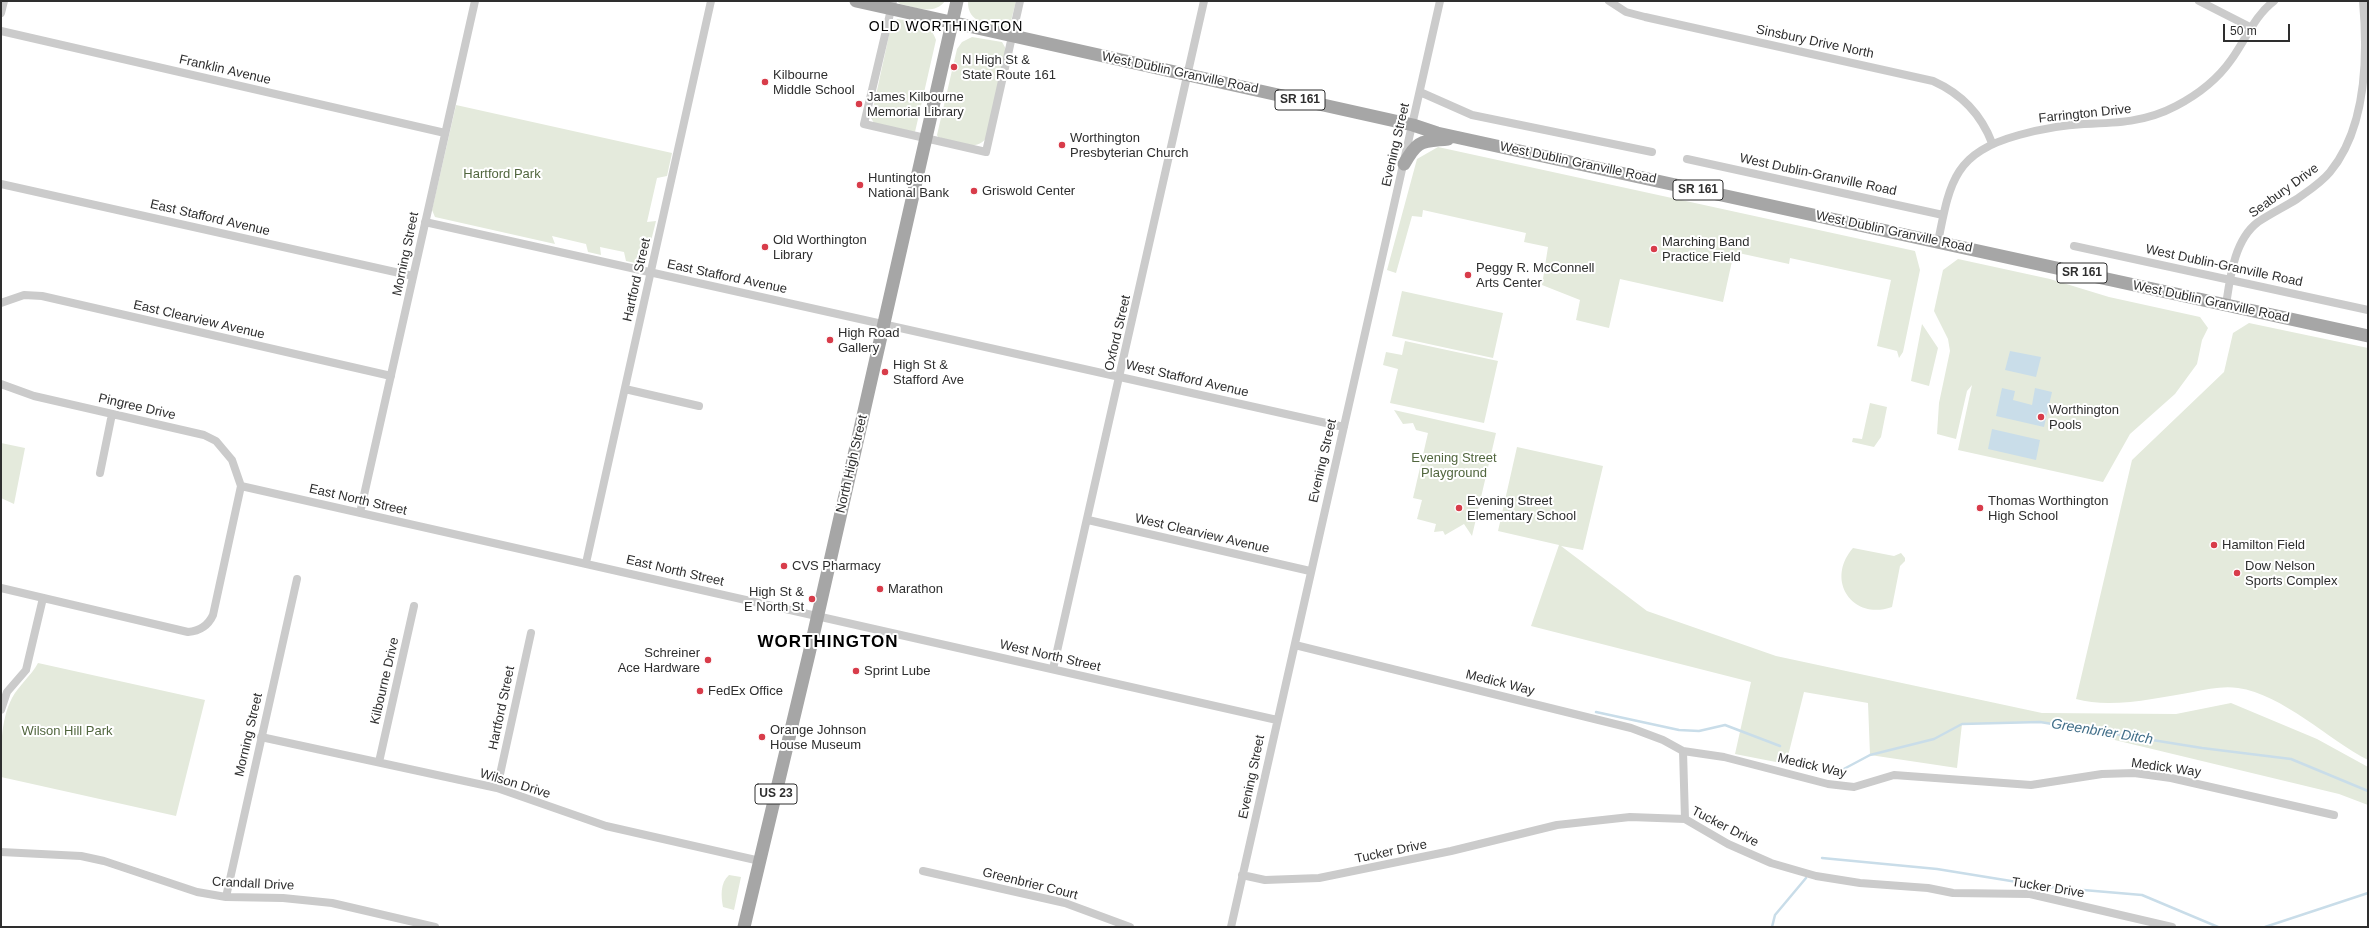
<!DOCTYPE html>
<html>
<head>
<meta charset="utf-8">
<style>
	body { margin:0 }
	#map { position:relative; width:2369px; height:928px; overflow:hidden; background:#fff; font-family:Helvetica,sans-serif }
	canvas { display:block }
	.frame { position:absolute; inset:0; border:2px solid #2e2e2e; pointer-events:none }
	.scale { position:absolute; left:2223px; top:24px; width:67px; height:18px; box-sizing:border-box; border:2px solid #2e2e2e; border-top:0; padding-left:5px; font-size:12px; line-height:14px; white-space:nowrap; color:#2e2e2e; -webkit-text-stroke:3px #fff; paint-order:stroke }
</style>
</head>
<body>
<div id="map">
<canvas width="2369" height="928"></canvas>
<div class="frame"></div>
<div class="scale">50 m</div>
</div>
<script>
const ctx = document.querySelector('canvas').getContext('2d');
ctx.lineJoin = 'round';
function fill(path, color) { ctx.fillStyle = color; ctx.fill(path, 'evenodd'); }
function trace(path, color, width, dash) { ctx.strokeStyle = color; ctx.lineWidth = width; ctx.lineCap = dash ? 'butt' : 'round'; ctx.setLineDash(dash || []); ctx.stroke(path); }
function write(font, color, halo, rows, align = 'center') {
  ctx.font = font + ' Helvetica,sans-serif'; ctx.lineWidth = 4; ctx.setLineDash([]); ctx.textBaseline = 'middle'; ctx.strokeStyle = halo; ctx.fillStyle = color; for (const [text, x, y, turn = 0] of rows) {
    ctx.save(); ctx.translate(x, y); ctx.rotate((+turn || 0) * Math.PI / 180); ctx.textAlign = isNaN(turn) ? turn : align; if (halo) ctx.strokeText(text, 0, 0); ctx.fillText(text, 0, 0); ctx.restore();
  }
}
const green = new Path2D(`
	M 897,1 L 945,1 C 934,16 915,7 900,4 Z
	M 968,1 L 1016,1 L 1010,25 L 1005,28 C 988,24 967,23 968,1 Z
	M 897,19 C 913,21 931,23 936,40 L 915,132 L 874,123 L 871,118 L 891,26 Z
	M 972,37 L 1002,42 L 1006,49 L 986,138 C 976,153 952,141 938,137 L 937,135 L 957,49 L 962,42 Z
	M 456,105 L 672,153 L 667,176 L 657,178 L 647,222 L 656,221 L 646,261 L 640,264 L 626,261 L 624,252 L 600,247 L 601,255 L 588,252 L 586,244 L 552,236 L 555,244 L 435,217 L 432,210 Z
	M 1438,147 L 1915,251 L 1920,270 L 1903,352 L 1899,358 L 1897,351 L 1877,346 L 1891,280 L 1790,258 L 1789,264 L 1734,252 L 1723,302 L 1620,279 L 1609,328 L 1576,320 L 1580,300 L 1542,285 L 1548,247 L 1524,242 L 1526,233 L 1423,210 L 1422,217 L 1412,216 L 1396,273 L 1387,270 L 1417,159 Z
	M 1958,259 L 2050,279 L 2109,297 L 2200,317 L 2208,328 L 2202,340 L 2197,364 L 2175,394 L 2130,434 L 2103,482 L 1958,450 L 1972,385 L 1967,391 L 1956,439 L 1937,434 L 1939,403 L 1950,351 L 1948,339 L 1934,311 L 1943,270 Z
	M 1402,291 L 1503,313 L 1493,358 L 1392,336 Z
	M 2249,323 L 2368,348 L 2368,760 C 2329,740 2282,694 2238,688 C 2223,686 2208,689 2193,692 C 2158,698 2110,709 2076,699 L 2132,460 L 2224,372 L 2233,333 Z
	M 1922,324 L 1938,348 L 1929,386 L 1911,381 Z
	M 1405,341 L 1498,361 L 1484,423 L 1390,403 L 1398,369 L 1383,365 L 1386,352 L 1402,355 Z
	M 1870,403 L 1887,407 L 1881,437 L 1874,447 L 1852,442 L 1853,438 L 1862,439 Z
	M 1394,410 L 1496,433 L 1472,536 L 1464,524 L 1445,535 L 1443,531 L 1434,532 L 1436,524 L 1417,519 L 1422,500 L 1413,498 L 1428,433 L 1416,430 L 1413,423 L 1403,424 Z
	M 1,443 L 25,448 L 14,504 L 1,498 Z
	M 1517,447 L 1603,466 L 1583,550 L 1561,546 L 1647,611 L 1776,656 L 2042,713 L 2176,714 L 2231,703 L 2317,739 L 2368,767 L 2368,805 L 2339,794 L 2040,722 L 1962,724 L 1957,768 L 1870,755 L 1868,703 L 1804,692 L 1786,764 L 1735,754 L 1751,682 L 1531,626 L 1559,545 L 1498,531 Z
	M 1853,548 L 1894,556 L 1901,553 L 1905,558 L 1905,561 L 1900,566 L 1892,607 C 1852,621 1825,580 1853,548 Z
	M 38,663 L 205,700 L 176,816 L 1,777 C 1,751 0,721 12,698 C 19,685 31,676 38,663 Z
	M 729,875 L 741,877 L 734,910 L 723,907 C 721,896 720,883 729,875 Z`);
const water = new Path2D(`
	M 2010,351 L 2041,357 L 2036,377 L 2005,370 Z
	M 2002,388 L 2015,391 L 2013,400 L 2032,405 L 2035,388 L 2052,392 L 2044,427 L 1996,416 Z
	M 1992,429 L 2040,440 L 2036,460 L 1988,449 Z`);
const stream = new Path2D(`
	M 1596,712 L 1679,730 L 1699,731 L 1725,725 L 1780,746
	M 1840,771 L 1870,755 L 1934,739 L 1962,724 L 2040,722 L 2202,748 L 2291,759 L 2368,791
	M 1822,858 L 1937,869 L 2048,887 L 2142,895 L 2218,927
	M 1772,927 L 1775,915 L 1806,878
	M 2265,927 L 2368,893`);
const street = new Path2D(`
	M 893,1 L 864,124 L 986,152 L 1020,1
	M 1609,1 L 1626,12 L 1645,17 L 1933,81 C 1962,94 1981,114 1992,143
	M 2199,1 L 2252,28
	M 1,13 L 4,1
	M 1,31 L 445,133
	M 1420,92 L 1472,115 L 1652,152
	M 1687,159 L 1943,215
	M 1,184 L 413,276
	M 425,222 L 1344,427
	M 1938,242 C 1950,181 1954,153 2019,135 C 2041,129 2061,125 2084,124 C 2117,123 2146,122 2176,106 C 2197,95 2217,80 2231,60 C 2245,41 2255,15 2274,1
	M 2074,246 L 2368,310
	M 1,303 L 24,295 L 42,296 L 391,376
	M 2226,305 C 2230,278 2234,240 2258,222 C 2270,214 2284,207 2297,199 C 2308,191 2321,183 2330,172 C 2367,127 2368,57 2363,1
	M 1,384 L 34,396 L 204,435 L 216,441 L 232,460 L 241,486 L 213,615 C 208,626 199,631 188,632 L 1,588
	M 625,389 L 699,406
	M 100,473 L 112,414
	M 241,486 L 1277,720
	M 360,513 L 475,1
	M 1088,520 L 1310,571
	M 586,563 L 711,1
	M 1295,645 L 1631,728 L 1663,740 L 1683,751 L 1724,757 L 1828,784 L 1854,787 L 1894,775 L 2031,785 L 2102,774 L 2134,773 L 2171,778 L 2334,815
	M 1053,669 L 1204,1
	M 1,710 L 7,692 L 26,670 L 43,598
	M 261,737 L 497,788 L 606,826 L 760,861
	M 1683,751 L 1685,819
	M 379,762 L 414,606
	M 497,788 L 531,633
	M 1,852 L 81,856 L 104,861 L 197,892 L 226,897 L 283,898 L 332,903 L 435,927
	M 923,871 L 1065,903 L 1130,927
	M 1242,875 L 1265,880 L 1319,878 L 1451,851 L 1557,825 L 1630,817 L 1685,819 L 1728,844 L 1771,863 L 1816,876 L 1860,883 L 1928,888 L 1953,893 L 2030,894 L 2172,927
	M 226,897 L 297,579
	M 1231,927 L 1440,1`);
const primary = new Path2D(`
	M 856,1 L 1413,125 L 1437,133 L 2368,336
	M 1404,164 C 1418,139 1421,142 1448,139
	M 744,927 L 809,654 L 957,1`);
const markers = [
	[954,67,4,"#d83c4a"],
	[765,82,4,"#d83c4a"],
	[859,104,4,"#d83c4a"],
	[1062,145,4,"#d83c4a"],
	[860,185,4,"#d83c4a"],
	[974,191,4,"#d83c4a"],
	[765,247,4,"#d83c4a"],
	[1654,249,4,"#d83c4a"],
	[1468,275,4,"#d83c4a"],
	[830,340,4,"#d83c4a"],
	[885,372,4,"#d83c4a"],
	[2041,417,4,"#d83c4a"],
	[1459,508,4,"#d83c4a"],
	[1980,508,4,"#d83c4a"],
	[2214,545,4,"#d83c4a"],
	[784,566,4,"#d83c4a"],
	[2237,573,4,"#d83c4a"],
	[880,589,4,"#d83c4a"],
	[812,599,4,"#d83c4a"],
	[708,660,4,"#d83c4a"],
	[856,671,4,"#d83c4a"],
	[700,691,4,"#d83c4a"],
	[762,737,4,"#d83c4a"]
];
const shields = [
	[1300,100,50],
	[1698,190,50],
	[2082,273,50],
	[776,794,42]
];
const shieldNames = [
	["SR 161",1300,100],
	["SR 161",1698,190],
	["SR 161",2082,273],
	["US 23",776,794]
];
const streetNames = [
	["Sinsbury Drive North",1815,42,12],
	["Franklin Avenue",225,70,13],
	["West Dublin Granville Road",1180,73,12],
	["Farrington Drive",2085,114,-6],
	["Evening Street",1396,145,-77],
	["West Dublin Granville Road",1578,163,12],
	["West Dublin-Granville Road",1818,175,12],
	["Seabury Drive",2284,191,-36],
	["East Stafford Avenue",210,218,13],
	["West Dublin Granville Road",1894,232,12],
	["Morning Street",406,254,-78],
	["West Dublin-Granville Road",2224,266,12],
	["East Stafford Avenue",727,277,12],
	["Hartford Street",637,280,-77],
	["West Dublin Granville Road",2211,302,12],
	["East Clearview Avenue",199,320,13],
	["Oxford Street",1118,333,-77],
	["West Stafford Avenue",1187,379,13],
	["Pingree Drive",137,407,13],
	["Evening Street",1323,461,-77],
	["North High Street",852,464,-77],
	["East North Street",358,500,13],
	["West Clearview Avenue",1202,534,13],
	["East North Street",675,571,13],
	["West North Street",1050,656,13],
	["Kilbourne Drive",385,681,-77],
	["Medick Way",1500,683,14],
	["Hartford Street",502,708,-78],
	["Morning Street",249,735,-77],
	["Medick Way",1812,766,13],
	["Medick Way",2166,768,8],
	["Evening Street",1252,777,-78],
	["Wilson Drive",515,784,17],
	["Tucker Drive",1725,827,27],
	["Tucker Drive",1391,852,-12],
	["Crandall Drive",253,884,3],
	["Greenbrier Court",1030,884,14],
	["Tucker Drive",2048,888,9]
];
const poiNames = [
	["N High St &",962,60],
	["State Route 161",962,75],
	["Kilbourne",773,75],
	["Middle School",773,90],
	["James Kilbourne",867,97],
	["Memorial Library",867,112],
	["Worthington",1070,138],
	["Presbyterian Church",1070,153],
	["Huntington",868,178],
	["National Bank",868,193],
	["Griswold Center",982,191],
	["Old Worthington",773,240],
	["Library",773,255],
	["Marching Band",1662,242],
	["Practice Field",1662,257],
	["Peggy R. McConnell",1476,268],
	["Arts Center",1476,283],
	["High Road",838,333],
	["Gallery",838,348],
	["High St &",893,365],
	["Stafford Ave",893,380],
	["Worthington",2049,410],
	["Pools",2049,425],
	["Evening Street",1467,501],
	["Elementary School",1467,516],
	["Thomas Worthington",1988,501],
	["High School",1988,516],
	["Hamilton Field",2222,545],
	["CVS Pharmacy",792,566],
	["Dow Nelson",2245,566],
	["Sports Complex",2245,581],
	["Marathon",888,589],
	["High St &",804,592,"right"],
	["E North St",804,607,"right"],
	["Schreiner",700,653,"right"],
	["Ace Hardware",700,668,"right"],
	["Sprint Lube",864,671],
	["FedEx Office",708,691],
	["Orange Johnson",770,730],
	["House Museum",770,745]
];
const parkNames = [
	["Hartford Park",502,174],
	["Evening Street",1454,458],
	["Playground",1454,473],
	["Wilson Hill Park",67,731]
];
const neighbourhoodNames = [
	["OLD WORTHINGTON",946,27]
];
const waterNames = [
	["Greenbrier Ditch",2102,732,9]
];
const districtNames = [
	["WORTHINGTON",828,642]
];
fill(green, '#e4eadc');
fill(water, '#c9dde9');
trace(stream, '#c9dde9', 2.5);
trace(street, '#cbcbcb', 8);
trace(primary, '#a6a6a6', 13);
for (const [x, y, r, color] of markers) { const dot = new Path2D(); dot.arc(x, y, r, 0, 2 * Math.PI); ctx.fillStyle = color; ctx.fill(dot); trace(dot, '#fff', 1.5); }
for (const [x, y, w] of shields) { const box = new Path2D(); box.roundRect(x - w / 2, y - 10, w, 20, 3); ctx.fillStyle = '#fff'; ctx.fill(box); trace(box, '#2e2e2e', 1); }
write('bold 12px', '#2e2e2e', null, shieldNames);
write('13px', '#2e2e2e', '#fff', streetNames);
write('13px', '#2e2e2e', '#fff', poiNames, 'left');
write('13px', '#51663e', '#fff', parkNames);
ctx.letterSpacing = '1px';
write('14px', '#000', '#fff', neighbourhoodNames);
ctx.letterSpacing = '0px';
write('italic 14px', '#426f89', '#fff', waterNames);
ctx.letterSpacing = '1px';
write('bold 17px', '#000', '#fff', districtNames);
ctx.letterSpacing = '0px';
</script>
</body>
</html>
